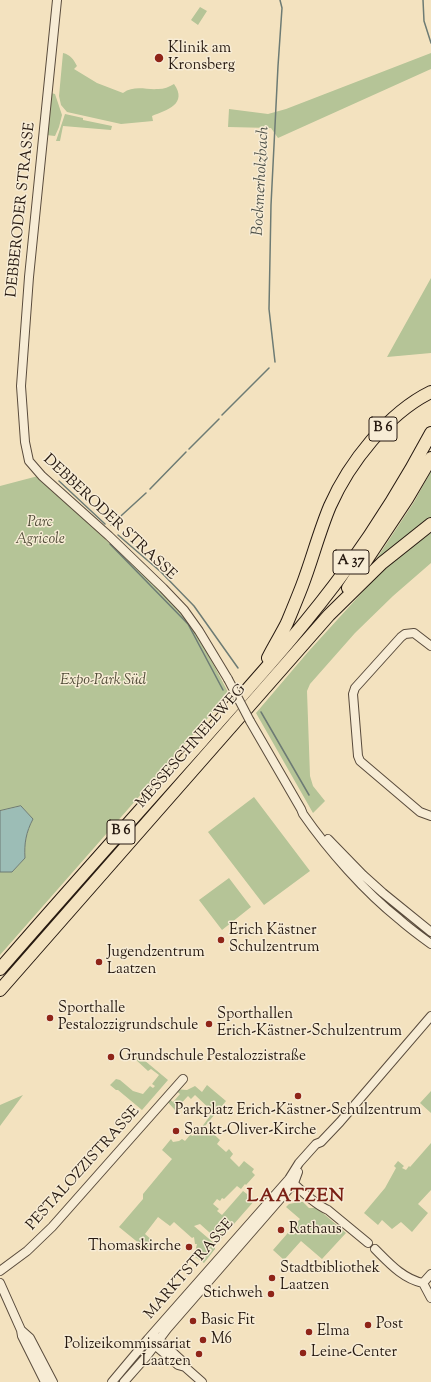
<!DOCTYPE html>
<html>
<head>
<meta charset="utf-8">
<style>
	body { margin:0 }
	canvas { display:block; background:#f3e2bf }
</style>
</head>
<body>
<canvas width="431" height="1382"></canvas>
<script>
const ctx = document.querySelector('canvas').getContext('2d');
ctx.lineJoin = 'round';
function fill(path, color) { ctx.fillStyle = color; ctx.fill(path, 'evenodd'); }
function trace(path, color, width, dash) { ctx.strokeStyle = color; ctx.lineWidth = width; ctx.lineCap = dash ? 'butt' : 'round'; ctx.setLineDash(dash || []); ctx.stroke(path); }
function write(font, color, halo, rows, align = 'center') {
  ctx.font = font + ' "Sorts Mill Goudy",serif'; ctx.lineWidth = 3; ctx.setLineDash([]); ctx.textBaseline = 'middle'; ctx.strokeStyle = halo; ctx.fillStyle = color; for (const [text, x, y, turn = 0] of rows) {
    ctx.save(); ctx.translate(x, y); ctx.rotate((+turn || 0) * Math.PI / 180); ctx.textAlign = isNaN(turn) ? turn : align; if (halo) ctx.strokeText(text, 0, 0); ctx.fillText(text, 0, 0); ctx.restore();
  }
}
const green = new Path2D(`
	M 200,7 L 207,11 L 198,25 L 191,20 Z
	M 63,53 C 71,55 73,59 77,66 L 74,69 L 97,83 L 123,93 C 134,85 146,90 158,89 C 164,89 169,87 174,84 C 188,104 167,110 152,116 L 153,121 L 121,124 L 67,112 L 61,105 L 59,96 Z
	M 431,53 L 431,69 L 278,138 L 271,128 L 228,127 L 229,109 L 268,114 L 286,109 Z
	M 51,93 L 55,94 L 62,115 L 59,127 L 55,136 L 46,135 Z
	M 65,114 L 83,118 L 83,120 L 112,126 L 111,130 L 63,126 L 60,141 L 56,141 Z
	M 431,278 L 431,353 L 387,357 Z
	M 431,471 L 431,519 L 371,567 L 414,502 Z
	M 38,476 L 170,600 C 196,630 211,659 229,694 L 0,955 L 0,872 L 12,872 L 25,858 C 24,844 26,832 33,819 L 21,806 L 0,811 L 0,486 Z
	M 431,533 L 431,563 L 393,596 L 355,633 L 310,684 L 307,691 L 310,776 L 313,786 L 325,801 L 313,813 L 256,713 L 308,652 L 367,587 L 386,567 Z
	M 254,797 L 310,871 L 264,905 L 208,832 Z
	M 229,878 L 251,907 L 222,930 L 199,900 Z
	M 138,1055 L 168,1080 L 142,1110 L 118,1090 L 116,1090 L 110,1085 L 116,1079 L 120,1080 L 133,1091 L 143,1094 L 150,1086 L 153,1088 L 155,1086 L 152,1084 L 159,1075 L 151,1069 L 148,1071 L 135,1059 Z
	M 207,1085 L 226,1101 L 205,1126 L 220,1140 L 217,1144 L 226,1152 L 229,1149 L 233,1154 L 230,1158 L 239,1167 L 244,1161 L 254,1169 L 252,1172 L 255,1175 L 246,1185 L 245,1184 L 241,1189 L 237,1186 L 224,1199 L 222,1198 L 220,1201 L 217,1199 L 213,1204 L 219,1209 L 217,1211 L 222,1215 L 243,1191 L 255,1200 L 219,1241 L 200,1224 L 194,1226 L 215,1244 L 215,1249 L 204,1263 L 195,1257 L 198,1255 L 195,1252 L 197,1244 L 195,1244 L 194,1237 L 192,1238 L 174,1222 L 170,1226 L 158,1217 L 145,1234 L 153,1241 L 146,1249 L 119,1227 L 143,1199 L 143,1194 L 172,1159 L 162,1150 L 171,1139 L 173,1142 L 179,1141 L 182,1139 L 185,1141 L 190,1135 L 193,1136 L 197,1132 L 198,1132 L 213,1112 L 195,1095 L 191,1099 L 188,1096 L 175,1110 L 165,1099 L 167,1097 L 173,1102 L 180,1094 L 174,1089 L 187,1090 L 195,1086 L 202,1092 Z
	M 431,1091 L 431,1113 L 420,1103 Z
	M 23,1095 L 0,1126 L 0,1105 Z
	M 431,1143 L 431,1190 L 418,1204 L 428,1213 L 412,1232 L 401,1222 L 392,1229 L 382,1220 L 378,1225 L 364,1213 L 385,1188 L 396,1168 L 394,1166 L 398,1161 L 404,1166 L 402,1168 L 406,1170 L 409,1166 L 410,1167 Z
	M 299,1202 L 303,1202 L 309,1208 L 317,1208 L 346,1233 L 322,1259 L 301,1241 L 284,1260 L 273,1250 L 300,1219 L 286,1207 L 289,1204 Z`);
const water = new Path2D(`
	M 21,806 L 33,819 C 26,832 24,844 25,858 L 12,872 L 0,872 L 0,811 Z`);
const stream = new Path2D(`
	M 423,0 L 424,21 L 431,43
	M 275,362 L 269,309 L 271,205 L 278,66 L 282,8 L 280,0
	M 222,415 L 269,368
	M 189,449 L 219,419
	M 59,481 L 105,524
	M 150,489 L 186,452
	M 111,525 L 146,493
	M 118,535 L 161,572 L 194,606 L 238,668
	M 110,544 L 188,624 L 223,690
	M 261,712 L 309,795`);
const minor = new Path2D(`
	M 57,0 L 29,277 L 21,386 L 25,442 L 29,461 L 42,476 L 109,536 L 163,588 L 184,610 L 199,631 L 228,679
	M 431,646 L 414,633 L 405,634 L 401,637 L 355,688 L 353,694 L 358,756 L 360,761 L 420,812 L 431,816
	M 250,721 L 301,809 L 303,814 C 328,850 365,892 399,919 C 409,928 420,936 431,944
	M 328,839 L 363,875 L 383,893 L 431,932
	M 291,1181 C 302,1191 314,1204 328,1210 L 368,1243
	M 375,1249 C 389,1263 403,1279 423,1283 L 431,1298
	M 0,1271 L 27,1251 L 52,1227 L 183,1079
	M 0,1283 L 21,1330 L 22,1336 L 45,1382
	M 423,1283 L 431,1274
	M 21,1330 L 30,1338 L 53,1382
	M 156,1337 L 181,1360 L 185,1367 L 202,1382
	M 151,1342 L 178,1365 L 185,1367
	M 112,1382 L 148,1339 L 289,1179 L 299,1163 L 316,1144 L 321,1142 L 340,1122 L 431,1016
	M 124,1382 L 146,1357 L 167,1329 L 294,1183 L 298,1172`);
const highway = new Path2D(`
	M 348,588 L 407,499 L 431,458
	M 268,658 C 274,646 281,635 287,623 C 292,611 297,599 302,586 C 312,560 319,532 330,506 C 349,463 388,413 431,392
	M 0,969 C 66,893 133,818 200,743 C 250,686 302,630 347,568 C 378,525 406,480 431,433
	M 0,990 L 329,615 L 382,563 L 431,524`);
const minorBridge = new Path2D(`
	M 228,679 L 250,721`);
const markers = [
	[159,58,5,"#8f2418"],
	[221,940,4,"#8f2418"],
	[99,962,4,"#8f2418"],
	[50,1018,4,"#8f2418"],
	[209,1024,4,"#8f2418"],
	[111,1057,4,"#8f2418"],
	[298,1096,4,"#8f2418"],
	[176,1131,4,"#8f2418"],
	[281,1230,4,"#8f2418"],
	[189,1247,4,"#8f2418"],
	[272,1278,4,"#8f2418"],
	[271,1294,4,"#8f2418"],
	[193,1321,4,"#8f2418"],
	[368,1325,4,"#8f2418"],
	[309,1332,4,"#8f2418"],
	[203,1340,4,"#8f2418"],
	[303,1353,4,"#8f2418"],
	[199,1354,4,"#8f2418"]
];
const shields = [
	[383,429,28],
	[351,562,36],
	[121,832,28]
];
const shieldNames = [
	["B 6",383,429],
	["A 37",351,562],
	["B 6",121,832]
];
const poiNames = [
	["Klinik am",168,49],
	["Kronsberg",168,66],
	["Erich Kästner",229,931],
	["Schulzentrum",229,948],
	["Jugendzentrum",107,953],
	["Laatzen",107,970],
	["Sporthalle",58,1009],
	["Pestalozzigrundschule",58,1026],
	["Sporthallen",217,1015],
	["Erich-Kästner-Schulzentrum",217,1032],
	["Grundschule Pestalozzistraße",119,1057],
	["Parkplatz Erich-Kästner-Schulzentrum",298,1111,"center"],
	["Sankt-Oliver-Kirche",184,1131],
	["Rathaus",289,1230],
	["Thomaskirche",181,1247,"right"],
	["Stadtbibliothek",280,1269],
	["Laatzen",280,1286],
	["Stichweh",263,1294,"right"],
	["Basic Fit",201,1321],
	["Post",376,1325],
	["Elma",317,1332],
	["M6",211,1340],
	["Polizeikommissariat",191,1345,"right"],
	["Laatzen",191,1362,"right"],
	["Leine-Center",311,1353]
];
const streetNames = [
	["DEBBERODER STRASSE",22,210,-84],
	["DEBBERODER STRASSE",109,518,43],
	["MESSESCHNELLWEG",192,747,-49],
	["PESTALOZZISTRASSE",84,1169,-48],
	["MARKTSTRASSE",190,1270,-49]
];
const parkNames = [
	["Parc",40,523],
	["Agricole",40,540],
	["Expo-Park Süd",103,681]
];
const waterNames = [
	["Bockmerholzbach",262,181,-87]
];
const districtNames = [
	["LAATZEN",296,1198]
];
fill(green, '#b5c497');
fill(water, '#9cbdb6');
trace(water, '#6d7b74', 1);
trace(stream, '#6d7b74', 1.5);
trace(minor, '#594b3c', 10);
trace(highway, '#261910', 14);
trace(minor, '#f7ecd5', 8);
trace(highway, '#f3e2bf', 12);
trace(minorBridge, '#594b3c', 10, []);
trace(minorBridge, '#f7ecd5', 8);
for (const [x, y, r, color] of markers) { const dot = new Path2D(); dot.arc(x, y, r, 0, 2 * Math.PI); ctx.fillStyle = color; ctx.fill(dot); trace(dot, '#f7ecd5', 1.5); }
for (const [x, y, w] of shields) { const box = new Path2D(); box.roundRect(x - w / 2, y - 12, w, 24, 3); ctx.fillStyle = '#f7ecd5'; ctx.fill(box); trace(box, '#261910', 1); }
write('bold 14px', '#261910', null, shieldNames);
write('15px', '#261910', '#f7ecd5', poiNames, 'left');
write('15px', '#261910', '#f7ecd5', streetNames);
write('italic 15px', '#514c38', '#f7ecd5', parkNames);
write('italic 16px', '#4f524a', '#f7ecd5', waterNames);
ctx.letterSpacing = '1px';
write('bold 19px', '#7a1f14', '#f7ecd5', districtNames);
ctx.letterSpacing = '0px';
</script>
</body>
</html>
